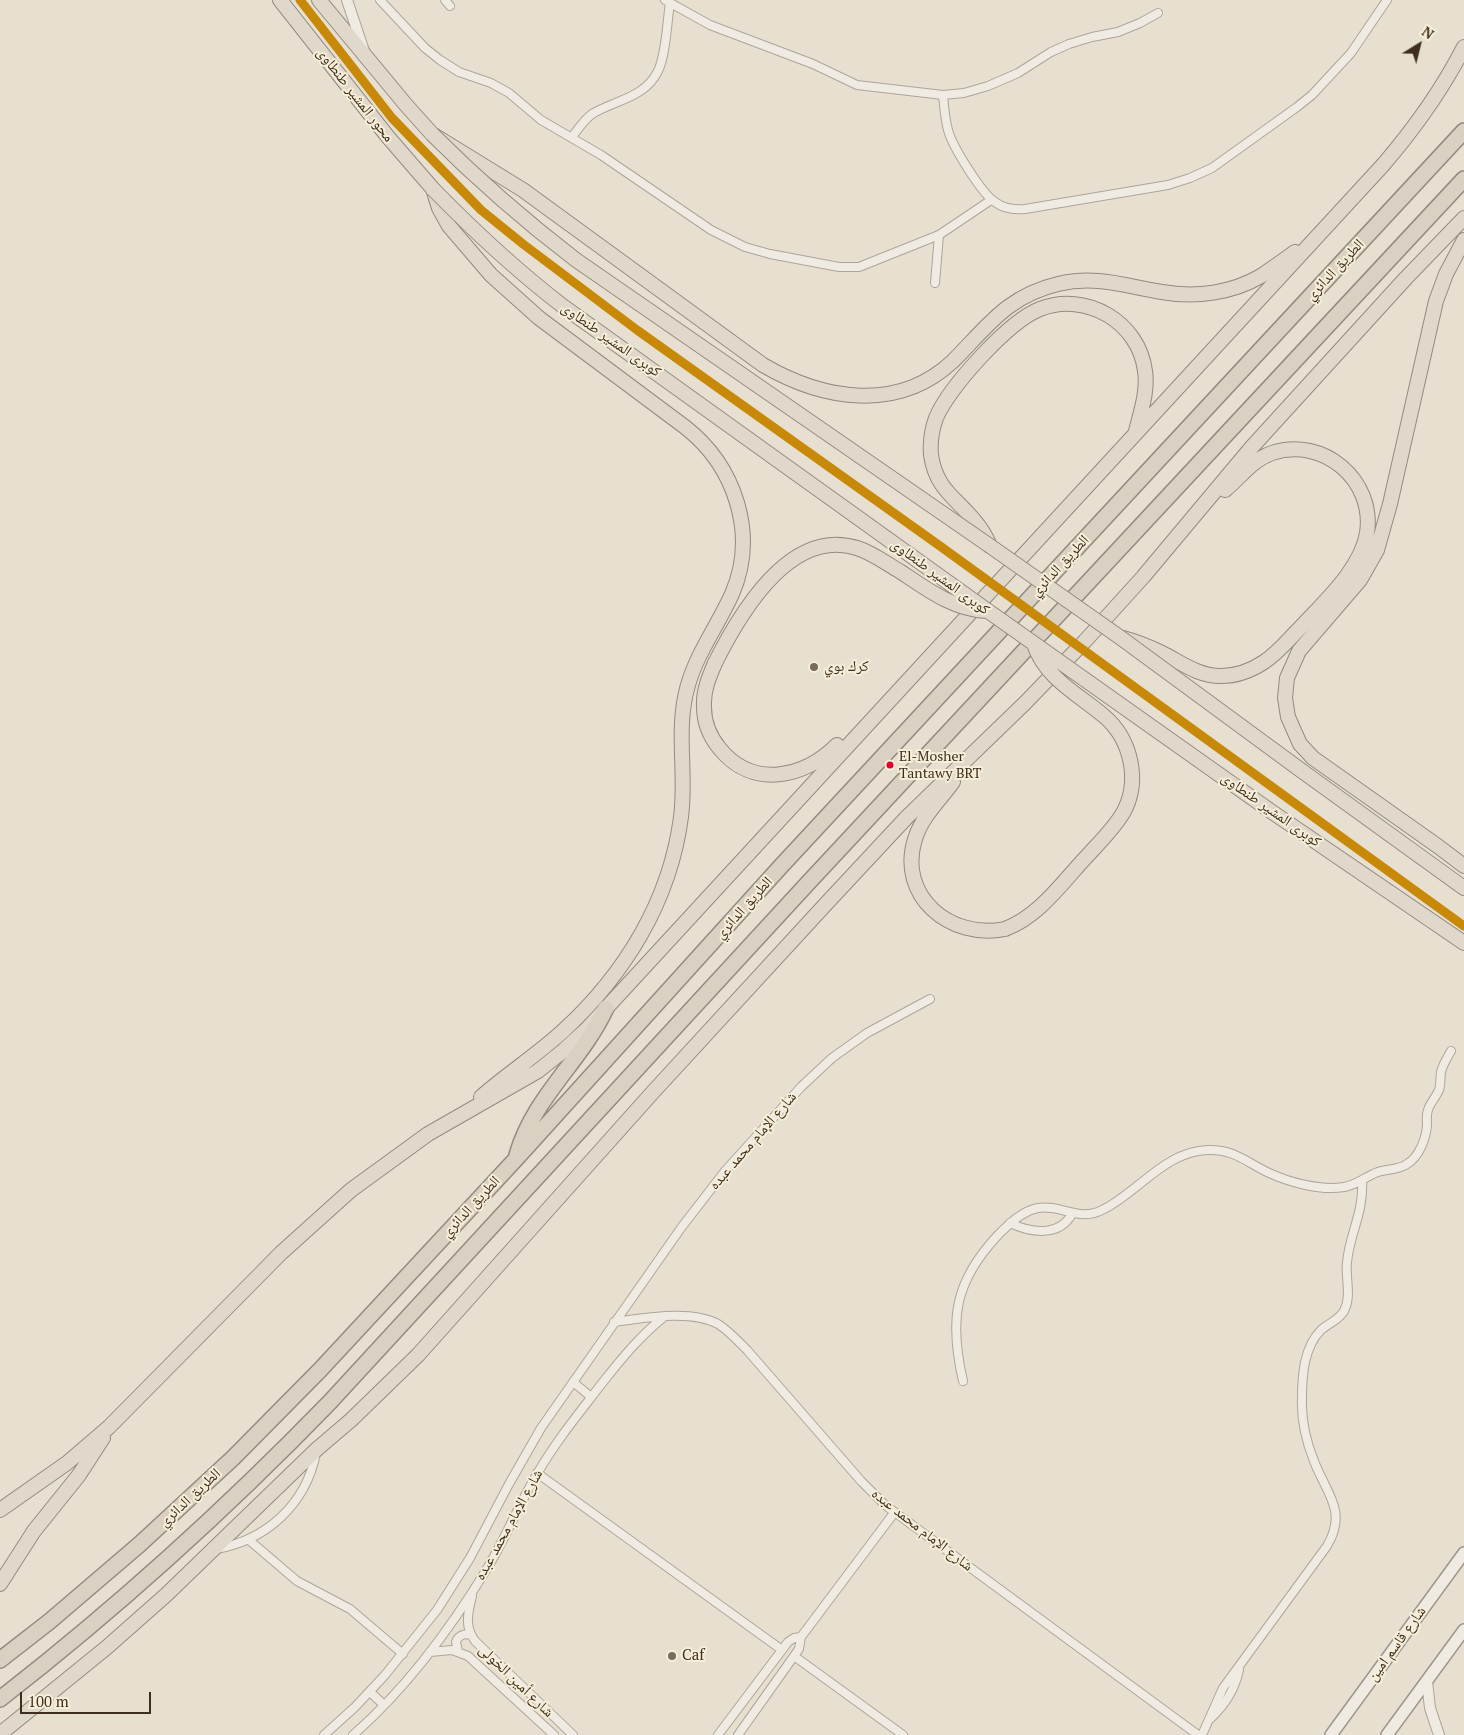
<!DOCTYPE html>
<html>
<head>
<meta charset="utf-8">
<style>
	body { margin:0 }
	#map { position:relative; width:1464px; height:1735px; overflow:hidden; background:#e7e0d1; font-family:"PT Serif",serif }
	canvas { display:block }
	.north { position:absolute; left:1394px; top:20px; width:50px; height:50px; -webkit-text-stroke:4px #f7eed8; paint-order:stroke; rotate:36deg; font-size:14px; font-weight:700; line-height:20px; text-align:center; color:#3d2e20 }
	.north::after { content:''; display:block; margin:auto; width:18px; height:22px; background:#3d2e20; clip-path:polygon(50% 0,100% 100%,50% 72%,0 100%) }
	.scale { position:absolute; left:20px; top:1692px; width:131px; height:22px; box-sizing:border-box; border:2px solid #3d2e20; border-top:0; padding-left:6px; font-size:15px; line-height:18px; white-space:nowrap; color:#3d2e20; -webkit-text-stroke:4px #f7eed8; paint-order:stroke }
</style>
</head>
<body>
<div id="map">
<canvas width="1464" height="1735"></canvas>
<div class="north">N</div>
<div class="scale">100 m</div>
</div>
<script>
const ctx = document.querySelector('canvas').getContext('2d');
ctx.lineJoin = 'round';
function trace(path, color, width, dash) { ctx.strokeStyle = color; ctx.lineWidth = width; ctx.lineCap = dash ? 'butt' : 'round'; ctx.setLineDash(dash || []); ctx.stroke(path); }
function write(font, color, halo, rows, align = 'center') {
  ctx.font = font + ' "PT Serif","Noto Naskh Arabic",serif'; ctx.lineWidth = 4; ctx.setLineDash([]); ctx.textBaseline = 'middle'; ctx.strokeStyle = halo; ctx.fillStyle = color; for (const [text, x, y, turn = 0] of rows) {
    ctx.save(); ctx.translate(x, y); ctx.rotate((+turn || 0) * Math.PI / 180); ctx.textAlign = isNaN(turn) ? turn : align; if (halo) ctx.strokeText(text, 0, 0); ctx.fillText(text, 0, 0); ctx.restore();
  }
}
const minor = new Path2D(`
	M 380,0 L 425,48 L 440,60 L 459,72 L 491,83 L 509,93 L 541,120 L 601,155 L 711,230 L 745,247 L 770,254 L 839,267 L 859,267 L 939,235 L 991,200
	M 445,0 L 450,6
	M 665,0 L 710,25 L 813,64 L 857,85 L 943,95 L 964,93 L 988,86 L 1018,73 L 1051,52 L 1069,44 L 1092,37 L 1118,32 L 1140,23 L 1158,13
	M 943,95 C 944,107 945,119 948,130 C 952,146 982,194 995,202 C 1004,209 1014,210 1025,209 L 1168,185 L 1190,178 L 1212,168 L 1297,107 L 1312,95 L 1351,53 L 1387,0
	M 572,137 C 578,129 584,120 592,114 C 615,100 645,98 658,71 C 666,55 667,22 670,3
	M 935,283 L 939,235
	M 1010,1223 C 1031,1233 1059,1237 1072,1214
	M 614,1322 C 643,1318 691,1309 718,1324 C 729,1331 738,1341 747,1350 L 861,1481 L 885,1505 L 1198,1735
	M 963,1381 C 949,1320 954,1282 998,1235 C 1009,1224 1022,1211 1038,1208 C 1062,1204 1079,1223 1104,1209 C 1139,1191 1166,1151 1208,1150 C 1233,1149 1245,1161 1267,1172 C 1288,1182 1320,1191 1344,1187 C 1357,1185 1366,1176 1378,1172 C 1387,1169 1399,1170 1407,1164 C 1419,1157 1426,1139 1427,1125 C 1427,1120 1426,1115 1428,1110 C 1430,1103 1436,1097 1439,1090 C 1441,1084 1440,1078 1441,1072 C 1443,1064 1447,1058 1451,1051
	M 573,1382 L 590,1396
	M 537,1473 L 782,1650
	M 249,1540 L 297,1581 L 350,1609 L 403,1654
	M 216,1549 C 267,1540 306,1504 316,1453
	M 472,1596 C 468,1613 464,1626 475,1641 L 573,1735
	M 458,1651 L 456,1642 C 458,1636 464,1633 471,1635
	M 430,1652 L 452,1650 L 468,1656 L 554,1735
	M 794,1656 L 903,1735
	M 370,1692 L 384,1705
	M 1211,1718 C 1225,1705 1235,1689 1239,1670
	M 324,1735 L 355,1707 L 385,1675 L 437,1610 L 470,1558 L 509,1484 L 541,1428 L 681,1228 L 725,1171 L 801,1087 L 832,1058 L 867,1033 L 930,999
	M 353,1735 C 407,1688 451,1628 488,1567 C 506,1537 519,1504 537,1474 C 556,1441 580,1412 603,1382 C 622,1358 641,1335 665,1316
	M 718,1735 L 788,1642 L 794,1638 L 801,1637
	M 738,1735 L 799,1649 L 801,1637 L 894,1513
	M 1202,1735 L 1223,1688 L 1327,1546 C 1348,1511 1326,1493 1314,1461 C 1306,1441 1301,1420 1302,1398 C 1302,1375 1304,1347 1321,1330 C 1329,1323 1339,1320 1344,1311 C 1352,1296 1345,1277 1347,1262 C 1350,1232 1364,1213 1362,1180`);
const tertiary = new Path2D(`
	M 347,0 L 364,51
	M 1427,1681 L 1430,1708 L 1439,1735`);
const secondary = new Path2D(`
	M 1331,1735 L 1464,1553
	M 1387,1735 L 1464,1630`);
const trunk = new Path2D(`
	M 280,0 L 388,137 L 433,189 L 439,208 L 449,226 L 491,275 L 539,318 L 685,427 C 735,466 758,534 732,594 C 718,625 697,653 688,685 C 675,729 687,773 681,817 C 670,901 625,974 563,1031 C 537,1055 507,1074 481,1097
	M 319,0 L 406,105 L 432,134 L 523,190 L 763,365 C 823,400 898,413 953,361 C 987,327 1007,296 1058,284 C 1096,275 1125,286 1162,292 C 1196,298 1232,293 1261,276 C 1273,268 1284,260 1295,252
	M 1464,240 L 1446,274 L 1436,301 L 1390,504 L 1377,550 L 1360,580 L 1299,651 L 1287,678 L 1285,698 L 1288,717 L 1300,744 L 1313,758 L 1439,847 L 1464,866
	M 990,546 C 986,536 981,528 974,520 C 955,497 936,489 931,455 C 930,443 932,429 936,418 C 949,387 1009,321 1040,309 C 1086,291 1139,322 1145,371 C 1148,391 1141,411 1136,431
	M 1123,638 C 1137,642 1150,647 1162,653 C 1182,663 1198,676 1221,676 C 1236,676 1252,670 1264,662 C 1278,653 1288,640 1300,628 C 1324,602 1361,569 1367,533 C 1375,480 1323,436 1272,453 C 1252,460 1241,477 1225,490
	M 715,663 C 709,677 703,691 704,707 C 704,722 710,737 720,749 C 753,789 804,778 837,745
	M 1302,771 L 1464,888
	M 953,782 C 940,800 922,816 915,839 C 897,896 950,940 1005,929
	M 1272,812 L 1464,943
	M 0,1510 L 67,1463 L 109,1427 L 281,1253 L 351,1190 L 428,1134 L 538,1071 L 563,1051 L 587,1029 L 1383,165 C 1414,129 1442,90 1464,47
	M 0,1584 L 34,1531 L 79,1475 L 103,1438
	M 0,1734 L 106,1648 L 166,1595 L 317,1449 L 351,1420 L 418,1355 L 653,1092 L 824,906 L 907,817 L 1025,703 L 1085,641 L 1143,577 L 1251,448 L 1406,278 L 1464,218`);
const motorway = new Path2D(`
	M 517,1155 C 534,1096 581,1062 606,1008
	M 0,1660 L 50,1621 L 140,1544 L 233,1458 L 320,1370 L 515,1160 L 783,864 L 1464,131
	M 0,1699 C 117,1608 226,1509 329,1403 L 808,883 L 1464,179`);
const trunkBridge = new Path2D(`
	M 432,134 C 477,179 525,221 576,260 L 990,546 L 1121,638 L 1302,771
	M 433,189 C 474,231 517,271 564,307 L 988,611 L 1272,812
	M 715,663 C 740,613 790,527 857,548 C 873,553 887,564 901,572 C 928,590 953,609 986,611
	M 1005,929 C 1040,916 1064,880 1089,854 C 1101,841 1114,828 1123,813 C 1141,781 1131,739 1104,716 C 1078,694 1045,678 1034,644`);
const metro1 = new Path2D(`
	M 300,0 L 392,118 L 481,210 L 523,244 L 637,330 L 940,546 L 1464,926`);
const markers = [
	[814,667,5,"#786c5e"],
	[890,765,4.5,"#e4002b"],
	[672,1656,5,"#786c5e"]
];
const busNames = [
	["El-Mosher",899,757],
	["Tantawy BRT",899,774]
];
const streetNames = [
	["محور المشير طنطاوى",355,95,52],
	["الطريق الدائري",1335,270,-47],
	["كوبرى المشير طنطاوى",611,340,35],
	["الطريق الدائري",1060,566,-47],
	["كوبرى المشير طنطاوى",940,577,36],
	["كوبرى المشير طنطاوى",1271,810,35],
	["الطريق الدائري",744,908,-48],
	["شارع الإمام محمد عبده",753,1141,-49],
	["الطريق الدائري",471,1207,-47],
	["الطريق الدائري",190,1498,-43],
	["شارع الإمام محمد عبده",509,1525,-61],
	["شارع الإمام محمد عبده",922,1530,38],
	["شارع قاسم امين",1397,1644,-54],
	["شارع أمين الخولى",516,1681,44]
];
const poiNames = [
	["كرك بوي",824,667],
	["Caf",682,1656]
];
trace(minor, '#ada599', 10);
trace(tertiary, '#ada599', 12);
trace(secondary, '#9c958a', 14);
trace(trunk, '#928b80', 16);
trace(motorway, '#928b80', 18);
trace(minor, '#efebe3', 8);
trace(tertiary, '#efebe3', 10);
trace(secondary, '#efebe3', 11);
trace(trunk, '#e0d9cb', 14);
trace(motorway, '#dad1c2', 15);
trace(trunkBridge, '#928b80', 16, []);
trace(trunkBridge, '#e0d9cb', 14);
trace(metro1, '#c88808', 9);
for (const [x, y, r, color] of markers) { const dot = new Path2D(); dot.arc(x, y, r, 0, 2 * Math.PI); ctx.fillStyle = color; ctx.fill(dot); trace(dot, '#f7eed8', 2); }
write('14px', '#3d2e20', '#f7eed8', busNames, 'left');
write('15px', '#3d2e20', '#f7eed8', streetNames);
write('15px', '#3d2e20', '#f7eed8', poiNames, 'left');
</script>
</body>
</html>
